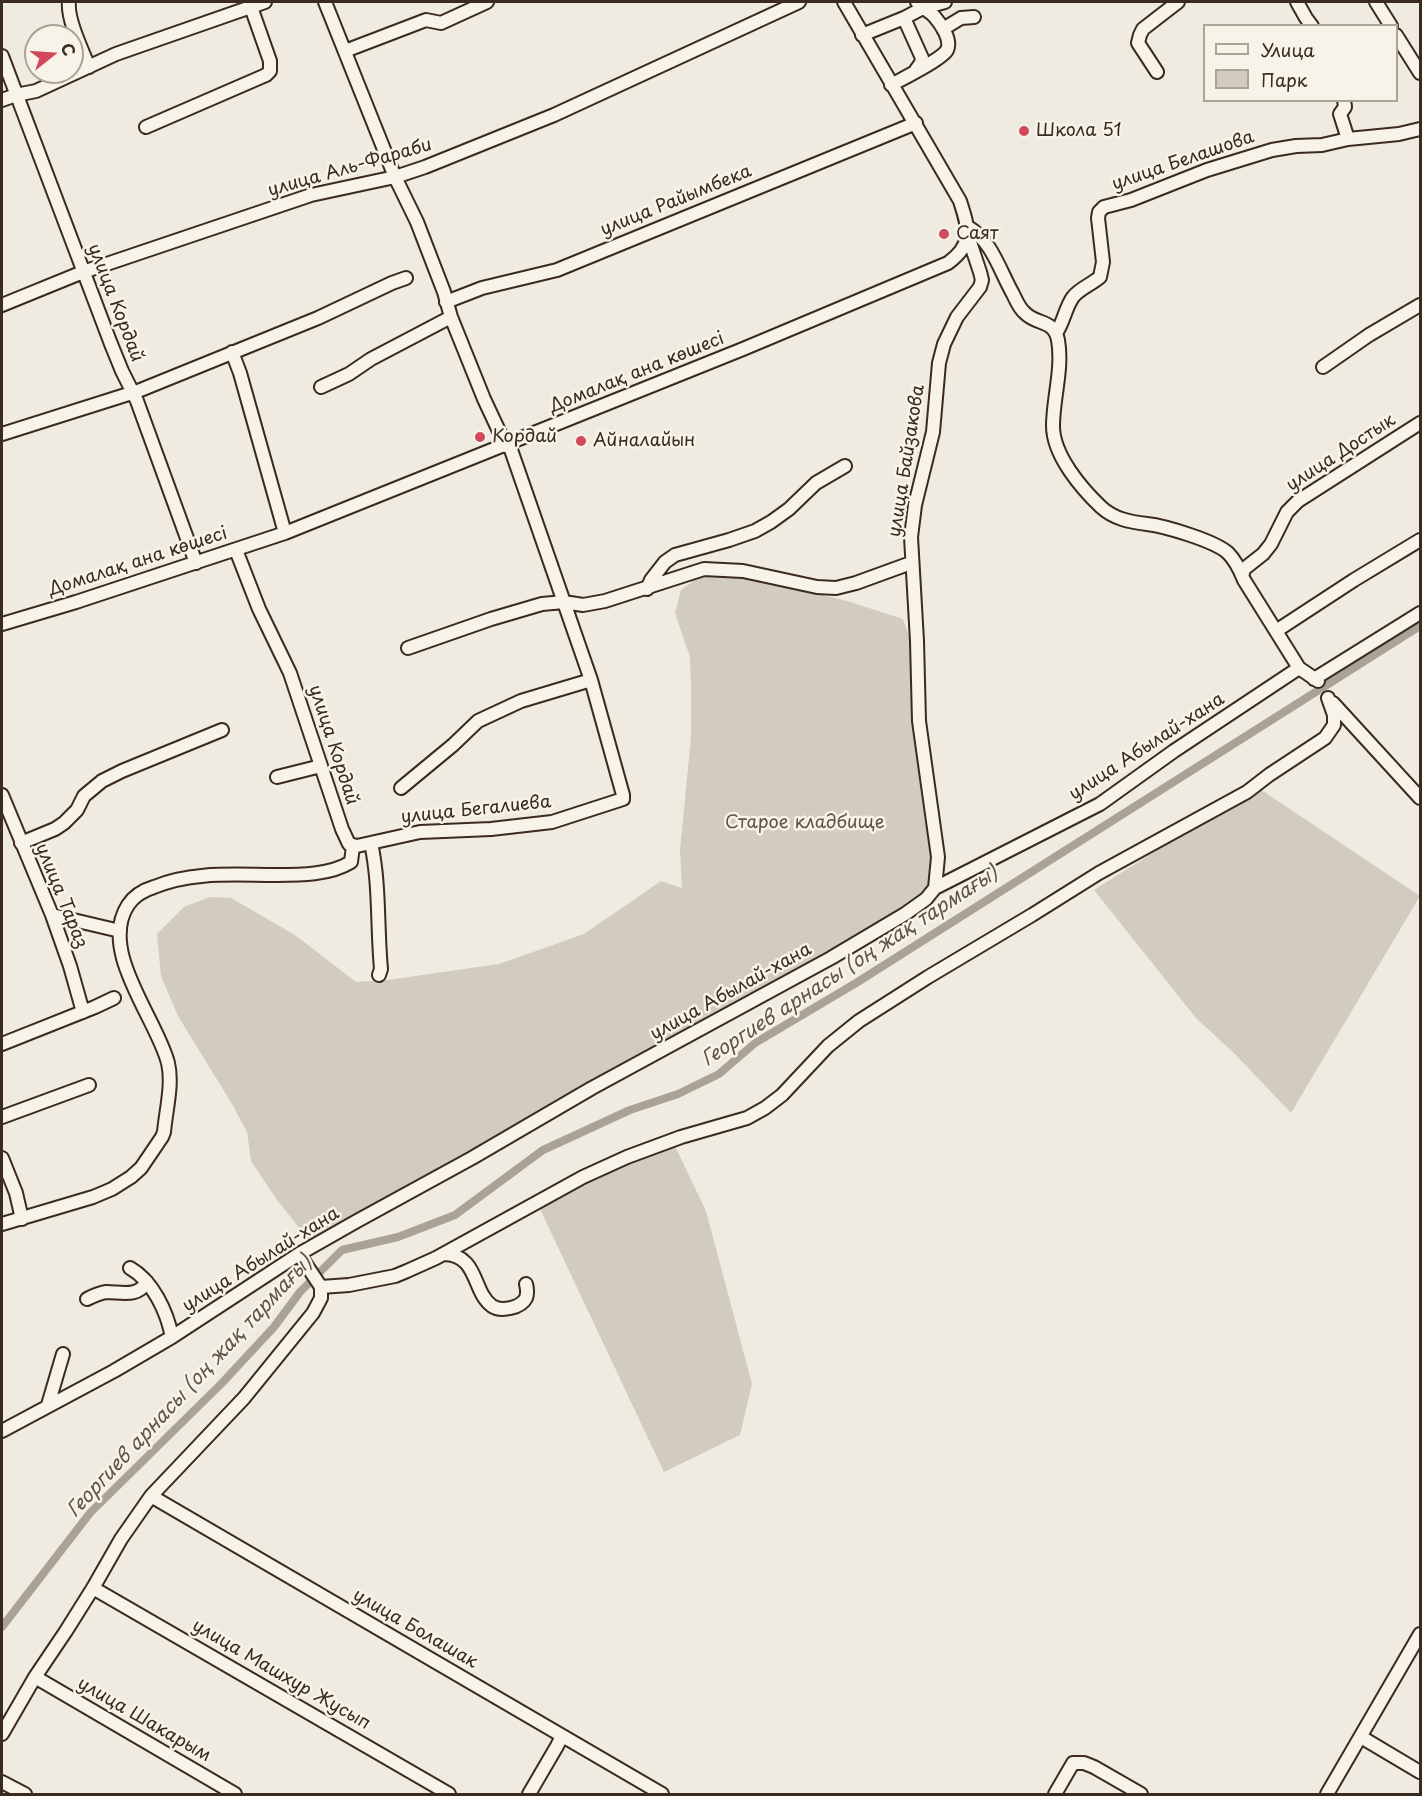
<!DOCTYPE html>
<html>
<head>
<meta charset="utf-8">
<style>
	body { margin:0 }
	#map { position:relative; width:1422px; height:1796px; overflow:hidden; background:#efebe0; font-family:"Playpen Sans",sans-serif }
	canvas { display:block }
	.frame { position:absolute; inset:0; border:3px solid #3b2a1e; pointer-events:none }
	.legend { position:absolute; left:1203px; top:24px; width:195px; height:78px; box-sizing:border-box; background:#f7f3e8; border:2px solid #aca397; margin:0; padding:8px 10px; list-style:none; font-size:18px; color:#3b2a1e }
	.legend li { display:flex; align-items:center; gap:12px; height:30px }
	.legend b { width:30px; border:2px solid #aca397 }
	.north { position:absolute; left:24px; top:24px; width:60px; height:60px; box-sizing:border-box; background:#f7f3e8; border:2px solid #aca397; border-radius:50%; rotate:73deg; font-size:16px; font-weight:700; line-height:24px; text-align:center; color:#3b2a1e }
	.north::after { content:''; display:block; margin:auto; width:21px; height:27px; background:#d1495b; clip-path:polygon(50% 0,100% 100%,50% 72%,0 100%) }
</style>
</head>
<body>
<div id="map">
<canvas width="1422" height="1796"></canvas>
<div class="frame"></div>
<ul class="legend">
<li><b style="height:8px;background:#f7f3e8"></b>Улица</li>
<li><b style="height:16px;background:#d1cbc0"></b>Парк</li>
</ul>
<div class="north">С</div>
</div>
<script>
const ctx = document.querySelector('canvas').getContext('2d');
ctx.lineJoin = 'round';
function fill(path, color) { ctx.fillStyle = color; ctx.fill(path, 'evenodd'); }
function trace(path, color, width, dash) { ctx.strokeStyle = color; ctx.lineWidth = width; ctx.lineCap = dash ? 'butt' : 'round'; ctx.setLineDash(dash || []); ctx.stroke(path); }
function write(font, color, halo, rows, align = 'center') {
  ctx.font = font + ' "Playpen Sans",sans-serif'; ctx.lineWidth = 5; ctx.setLineDash([]); ctx.textBaseline = 'middle'; ctx.strokeStyle = halo; ctx.fillStyle = color; for (const [text, x, y, turn = 0] of rows) {
    ctx.save(); ctx.translate(x, y); ctx.rotate((+turn || 0) * Math.PI / 180); ctx.textAlign = isNaN(turn) ? turn : align; if (halo) ctx.strokeText(text, 0, 0); ctx.fillText(text, 0, 0); ctx.restore();
  }
}
const green = new Path2D(`
	M 703,574 L 753,577 L 847,601 L 903,619 L 913,647 L 932,860 L 931,882 L 920,896 L 817,961 L 315,1238 L 309,1240 L 277,1200 L 251,1161 L 247,1132 L 232,1104 L 178,1016 L 161,976 L 157,934 L 184,907 L 210,897 L 231,898 L 295,935 L 356,982 L 388,980 L 499,964 L 584,934 L 661,881 L 682,888 L 680,850 L 691,737 L 691,683 L 690,657 L 675,613 L 681,590 Z
	M 1257,787 L 1420,896 L 1291,1113 L 1235,1054 L 1196,1018 L 1094,890 Z
	M 674,1144 L 706,1211 L 752,1384 L 740,1435 L 664,1472 L 539,1207 L 581,1185 Z`);
const canal = new Path2D(`
	M 2,1627 L 90,1513 L 222,1383 L 274,1327 L 300,1292 L 342,1250 L 398,1237 L 455,1215 L 543,1150 L 630,1110 L 678,1094 L 719,1074 L 755,1043 L 856,983 L 1420,626`);
const minor = new Path2D(`
	M 69,2 C 67,19 82,50 89,67
	M 325,2 L 395,177 L 417,222 L 444,292 L 451,317 L 484,399 L 506,446
	M 1297,2 L 1306,18 L 1312,26
	M 1376,2 L 1391,26
	M 904,18 L 922,58 L 921,63 L 916,70
	M 943,29 L 961,18 L 974,17
	M 862,35 L 904,18 L 923,8 L 945,2
	M 1396,35 L 1420,73
	M 345,51 L 426,20 L 441,23 L 487,2
	M 2,56 L 111,344 L 122,371 L 137,401 L 196,563
	M 1157,72 L 1138,43 L 1140,35 L 1143,29 L 1178,2
	M 891,85 C 902,79 942,59 947,50 C 952,40 941,24 934,16 C 929,11 922,8 917,2
	M 2,100 L 16,95 L 36,91 L 116,54 L 265,2
	M 1344,100 L 1345,107 L 1340,114 L 1348,139
	M 146,127 L 266,75 L 270,71 L 270,61 L 251,7
	M 968,227 C 992,241 999,269 1013,294 C 1016,300 1019,308 1025,313 C 1036,325 1054,319 1058,340 C 1063,369 1053,398 1053,426 C 1053,455 1081,488 1101,507 C 1114,519 1130,522 1147,524 C 1165,526 1215,541 1228,553 C 1236,561 1240,570 1244,580 L 1299,668 L 1318,681
	M 446,302 L 482,288 L 557,270 L 916,123
	M 2,305 L 83,272 L 311,195 L 395,177 L 425,167 L 554,115 L 799,2
	M 1056,333 C 1064,322 1065,308 1073,297 C 1079,289 1092,284 1100,277 L 1103,262 L 1098,218 L 1099,212 L 1104,207 L 1131,200 L 1207,170 L 1272,150 L 1296,146 L 1322,145 L 1348,139 L 1399,134 L 1420,129
	M 232,352 L 240,373 L 285,533
	M 1323,367 L 1369,335 L 1420,305
	M 321,387 L 349,374 L 371,359 L 451,317
	M 2,434 L 138,391 L 318,318 L 392,283 L 406,278
	M 236,550 L 259,609 L 290,673 L 342,829 L 349,844 L 357,846 L 420,832 L 491,829 L 552,822 L 620,800 L 623,799 L 623,795 L 591,680 L 509,444
	M 1243,573 L 1244,569 L 1263,554 L 1271,544 L 1287,512 L 1298,501 L 1420,423
	M 647,589 L 651,580 L 665,562 L 675,555 L 729,540 L 755,531 L 771,522 L 789,509 L 816,483 L 845,466
	M 2,624 L 76,602 L 285,533 L 743,349 L 948,263 C 974,244 969,229 960,201 L 844,2
	M 1276,631 L 1354,580 L 1420,540
	M 408,648 L 491,619 L 542,604 L 564,602 L 583,605 L 605,601 L 704,569 L 743,571 L 817,587 L 836,588 L 856,583 L 911,563
	M 1314,679 L 1420,613
	M 1333,703 L 1420,798
	M 277,777 L 321,766
	M 401,788 L 453,745 L 478,721 L 521,701 L 591,680
	M 2,795 L 52,915 L 70,966 L 83,1012
	M 21,843 L 55,829 L 64,823 L 77,810 L 84,796 L 102,781 L 122,771 L 222,730
	M 371,843 C 380,884 377,927 381,969 L 379,975
	M 935,888 L 938,857 L 919,721 L 917,641 L 911,537 L 915,505 L 933,432 L 939,363 L 944,344 L 957,317 L 980,287 L 982,280 L 980,272 L 968,236
	M 52,915 L 120,931
	M 2,1044 L 95,1007 L 114,998
	M 2,1117 L 89,1085
	M 2,1158 L 16,1193 L 22,1219
	M 2,1224 L 93,1197 L 112,1189 L 131,1177 L 141,1168 L 162,1137 L 164,1132 C 166,1110 173,1084 168,1063 C 157,1019 98,951 128,905 C 134,896 144,890 154,887 C 192,871 235,875 276,875 C 300,875 330,875 351,862 L 353,846
	M 444,1254 C 479,1255 472,1292 492,1306 C 501,1312 521,1308 526,1298 C 528,1293 527,1288 526,1284
	M 130,1268 C 153,1281 167,1312 172,1337
	M 321,1287 L 349,1285 L 395,1276 L 407,1271 L 436,1258 L 583,1177 L 627,1157 L 681,1137 L 747,1118 L 765,1108 L 782,1095 L 828,1046 L 859,1021 L 928,977 L 1032,915 L 1099,873 L 1247,792 L 1269,775 L 1325,738 L 1334,725 L 1334,715 L 1328,698
	M 87,1299 C 93,1296 99,1293 106,1292 C 121,1292 137,1298 147,1282
	M 48,1405 L 63,1354
	M 2,1431 L 114,1371 L 172,1337 L 299,1254 L 357,1221 L 472,1158 L 592,1088 L 831,958 L 905,914 L 926,899 L 935,888 L 1100,804 L 1174,751 L 1299,668
	M 151,1496 L 662,1794
	M 93,1588 L 449,1794
	M 35,1677 L 235,1794
	M 2,1734 L 35,1677 L 66,1631 L 93,1588 L 121,1539 L 151,1496 L 244,1398 L 313,1313 L 321,1298 L 321,1287 L 299,1254
	M 1361,1737 L 1420,1772
	M 2,1782 L 25,1794
	M 529,1794 L 557,1746 L 562,1736
	M 1055,1794 L 1073,1763 L 1084,1763 L 1094,1767 L 1141,1794
	M 1327,1794 L 1420,1634`);
const markers = [
	[1024,131,6,"#d1495b"],
	[944,234,6,"#d1495b"],
	[480,437,6,"#d1495b"],
	[581,441,6,"#d1495b"]
];
const poiNames = [
	["Школа 51",1036,131],
	["Саят",956,234],
	["Кордай",492,437],
	["Айналайын",593,441]
];
const streetNames = [
	["улица Белашова",1183,161,-19],
	["улица Аль-Фараби",350,168,-16],
	["улица Райымбека",676,201,-22],
	["улица Кордай",115,303,69],
	["Домалақ ана көшесі",637,373,-22],
	["улица Достык",1341,453,-33],
	["улица Байзакова",907,461,-81],
	["Домалақ ана көшесі",138,562,-18],
	["улица Кордай",333,745,72],
	["улица Абылай-хана",1147,747,-33],
	["улица Бегалиева",476,810,-6],
	["улица Тараз",61,896,68],
	["улица Абылай-хана",731,992,-29],
	["улица Абылай-хана",261,1260,-32],
	["улица Болашак",415,1629,30],
	["улица Машхур Жусып",281,1675,30],
	["улица Шакарым",144,1720,30]
];
const parkNames = [
	["Старое кладбище",805,823]
];
const waterNames = [
	["Георгиев арнасы (оң жақ тармағы)",850,967,-33],
	["Георгиев арнасы (оң жақ тармағы)",190,1387,-47]
];
fill(green, '#d1cbc0');
trace(canal, '#aaa296', 8);
trace(minor, '#3b2a1e', 16);
trace(minor, '#f7f3e8', 12);
for (const [x, y, r, color] of markers) { const dot = new Path2D(); dot.arc(x, y, r, 0, 2 * Math.PI); ctx.fillStyle = color; ctx.fill(dot); trace(dot, '#f7f3e8', 2); }
write('18px', '#3b2a1e', '#f7f3e8', poiNames, 'left');
write('18px', '#3b2a1e', '#f7f3e8', streetNames);
write('18px', '#605246', '#f7f3e8', parkNames);
write('italic 20px', '#625448', '#f7f3e8', waterNames);
</script>
</body>
</html>
